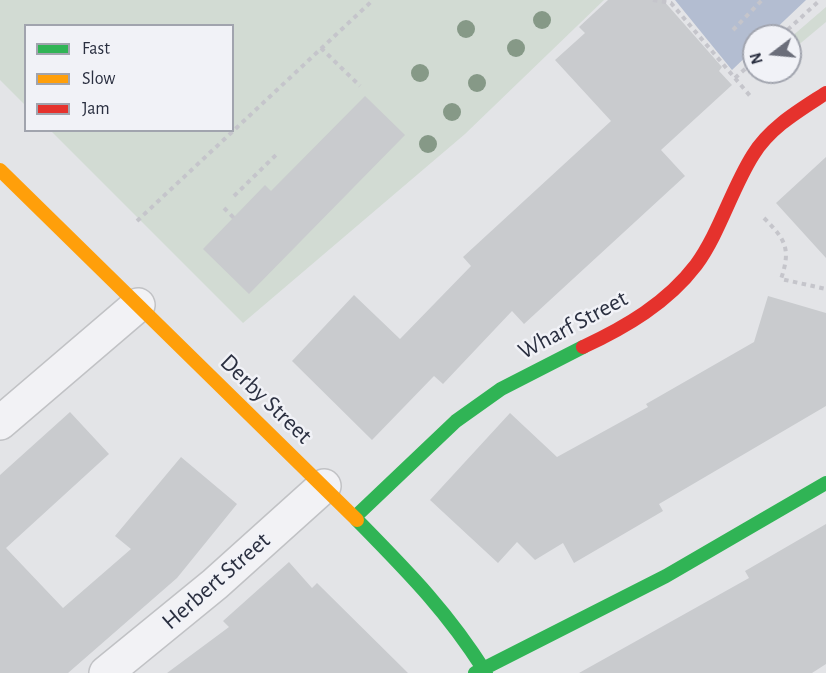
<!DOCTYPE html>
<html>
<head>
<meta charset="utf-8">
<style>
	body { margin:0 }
	#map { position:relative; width:826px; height:673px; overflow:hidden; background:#e3e4e7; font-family:"Alegreya Sans",sans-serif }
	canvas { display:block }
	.legend { position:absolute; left:24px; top:24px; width:210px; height:108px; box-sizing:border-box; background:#f1f2f7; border:2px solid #a1a4ae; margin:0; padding:8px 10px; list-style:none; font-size:18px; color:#2a2f40 }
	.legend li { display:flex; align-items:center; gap:12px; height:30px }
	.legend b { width:30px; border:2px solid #a1a4ae }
	.north { position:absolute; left:742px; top:24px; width:60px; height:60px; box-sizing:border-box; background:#f1f2f7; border:2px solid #a1a4ae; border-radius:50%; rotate:254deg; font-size:16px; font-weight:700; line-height:24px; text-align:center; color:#2a2f40 }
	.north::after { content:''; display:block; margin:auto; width:21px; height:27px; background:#6b6e7a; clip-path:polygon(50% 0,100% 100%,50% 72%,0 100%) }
</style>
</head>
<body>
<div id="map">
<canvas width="826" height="673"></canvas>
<ul class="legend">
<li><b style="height:8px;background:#30b455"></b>Fast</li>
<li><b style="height:8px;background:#ff9f0a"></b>Slow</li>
<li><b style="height:8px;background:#e5322d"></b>Jam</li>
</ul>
<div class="north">N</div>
</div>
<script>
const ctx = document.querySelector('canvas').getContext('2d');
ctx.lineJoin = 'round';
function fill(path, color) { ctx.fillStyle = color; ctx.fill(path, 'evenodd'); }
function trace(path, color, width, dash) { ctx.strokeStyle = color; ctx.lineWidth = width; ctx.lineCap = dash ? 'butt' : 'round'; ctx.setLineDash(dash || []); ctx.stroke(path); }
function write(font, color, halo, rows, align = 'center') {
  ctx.font = font + ' "Alegreya Sans",sans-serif'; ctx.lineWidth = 5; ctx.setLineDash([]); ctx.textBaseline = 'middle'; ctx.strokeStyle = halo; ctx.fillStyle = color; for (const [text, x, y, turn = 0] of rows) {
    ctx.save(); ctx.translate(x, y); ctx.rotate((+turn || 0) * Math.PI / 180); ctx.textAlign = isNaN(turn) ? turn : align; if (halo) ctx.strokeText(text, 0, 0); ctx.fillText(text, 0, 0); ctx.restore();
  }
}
const green = new Path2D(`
	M 0,0 L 604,0 L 465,134 L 243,323 L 51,131 L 232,130 L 232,26 L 26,26 L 25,105 L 0,80 Z
	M 826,7 L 826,22 L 790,52 L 790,38 Z`);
const water = new Path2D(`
	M 675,0 L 806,0 L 768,36 L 754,36 L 754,49 L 732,70 Z`);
const building = new Path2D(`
	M 608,0 L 663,0 L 722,67 L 719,71 L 732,85 L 661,150 L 685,176 L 524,324 L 512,311 L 443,384 L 434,376 L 372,440 L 292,361 L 354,295 L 400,339 L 471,266 L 463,257 L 611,121 L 555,60 L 585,33 L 579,27 Z
	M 365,96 L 405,135 L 249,294 L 203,249 L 265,185 L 271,191 Z
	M 826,157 L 826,258 L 776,203 Z
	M 768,296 L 826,313 L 826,406 L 659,504 L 663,511 L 574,563 L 563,543 L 535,560 L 517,542 L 498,563 L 430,500 L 510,413 L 557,457 L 648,407 L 646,404 L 754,342 Z
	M 70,412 L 109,454 L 6,548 L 63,608 L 131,549 L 115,536 L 181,457 L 237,504 L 177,578 L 68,673 L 0,673 L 0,475 Z
	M 826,524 L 826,664 L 812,673 L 579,673 L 749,578 L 745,571 Z
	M 289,562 L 312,588 L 317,583 L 408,673 L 167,673 L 229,627 L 223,621 Z`);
const path = new Path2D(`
	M 653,0 L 671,3 L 751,97
	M 733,30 L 762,0
	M 781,36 L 820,0
	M 321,48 L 360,86
	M 735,78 L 754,61
	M 234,196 L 279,152
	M 224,208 L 234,218
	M 764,218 C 786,240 791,249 781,279 L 826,289
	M 137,221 L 373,0`);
const street = new Path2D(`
	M 0,423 L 138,305
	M 106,673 L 215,584 L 324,486`);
const fast = new Path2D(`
	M 355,517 L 456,421 L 501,389 L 583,347
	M 357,520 C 408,572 447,611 486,673
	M 475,673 L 666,576 L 826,483`);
const slow = new Path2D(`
	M 0,170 L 357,520`);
const jam = new Path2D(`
	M 583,347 C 626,327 667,303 696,265 C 719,234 732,188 753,155 C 770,127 800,110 826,93`);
const trees = [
	[542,20],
	[466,29],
	[516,48],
	[420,73],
	[477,83],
	[452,112],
	[428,144]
];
const streetNames = [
	["Wharf Street",573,325,-28],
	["Derby Street",266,399,44],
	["Herbert Street",216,581,-41]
];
fill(green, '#d2dbd3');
fill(water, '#b3bdd1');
fill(building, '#c9cbce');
trace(street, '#c1c2c5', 36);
trace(path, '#c5c5cb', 4, [4.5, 4.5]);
trace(street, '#f2f2f5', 33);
trace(fast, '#30b455', 14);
trace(slow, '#ff9f0a', 14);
trace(jam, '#e5322d', 14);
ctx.fillStyle = '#869987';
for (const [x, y] of trees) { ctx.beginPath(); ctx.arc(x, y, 9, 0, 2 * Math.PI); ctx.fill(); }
write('24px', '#2a2f40', '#f1f2f7', streetNames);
</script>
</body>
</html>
